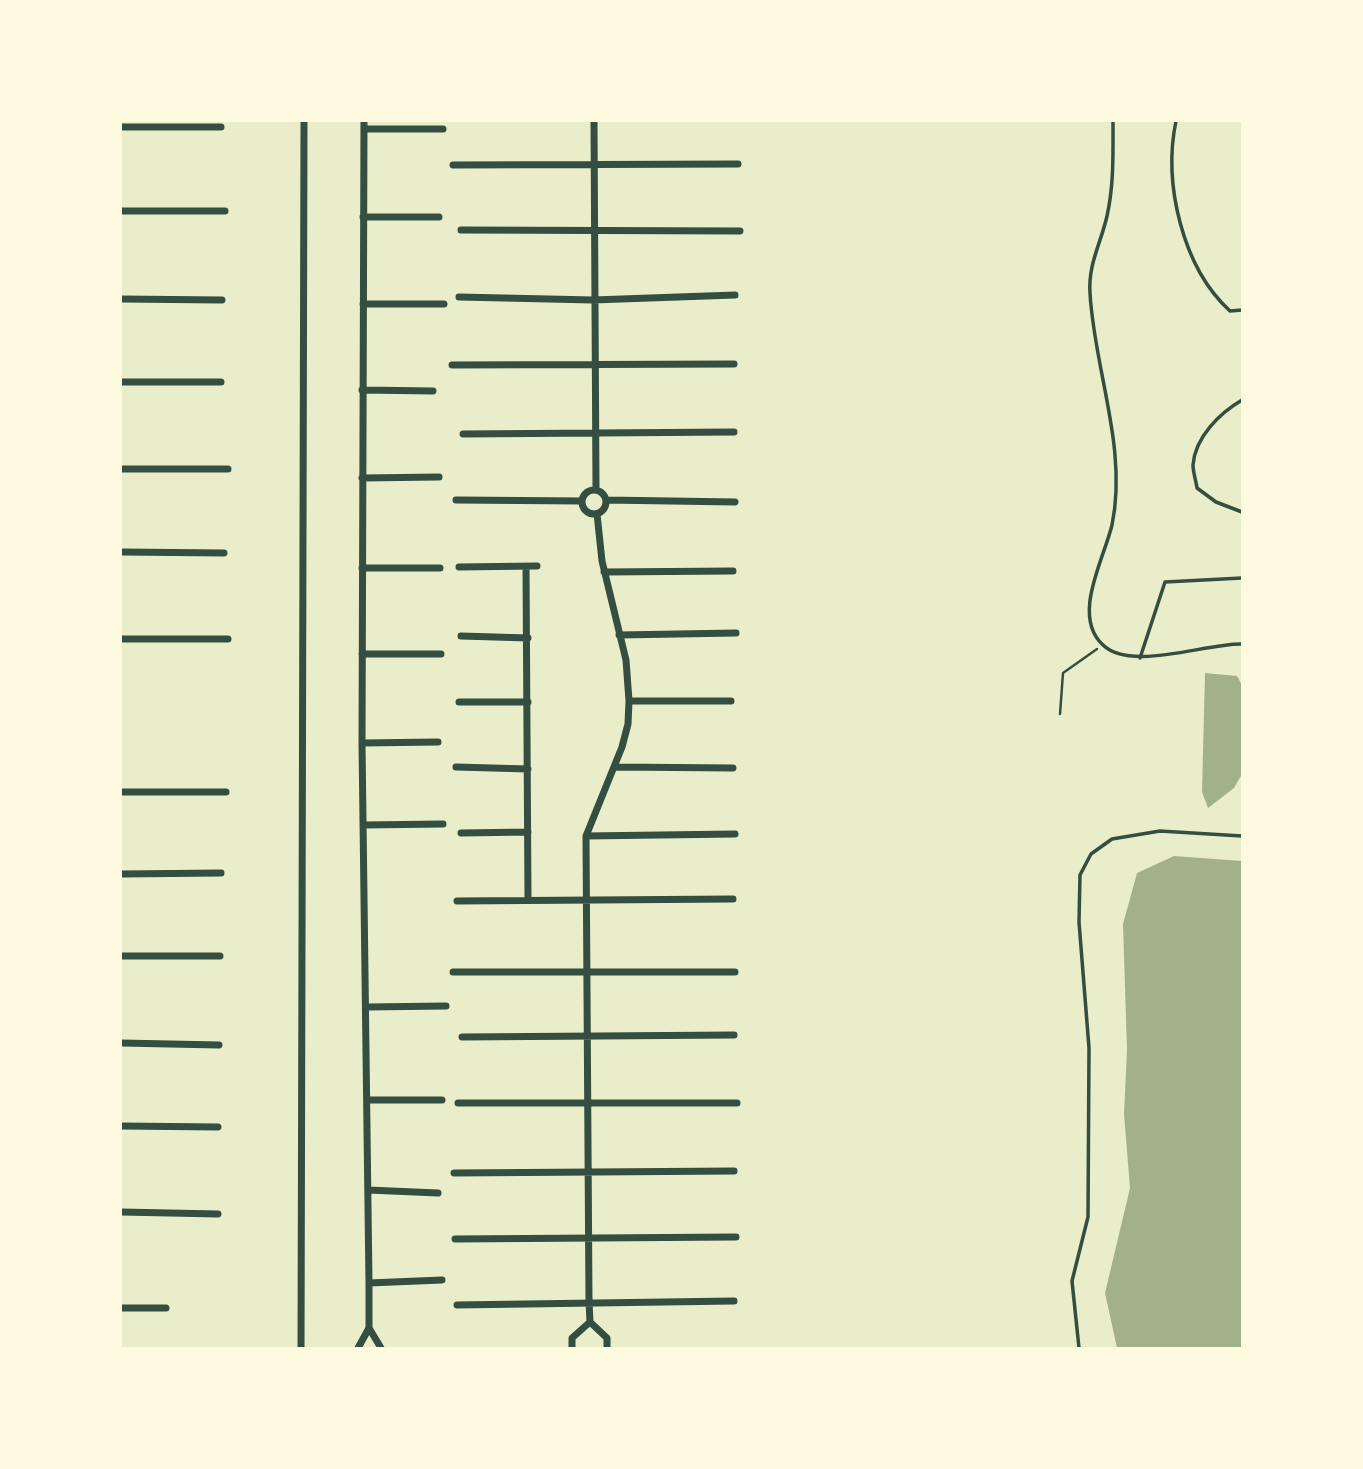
<!DOCTYPE html>
<html>
<head>
<meta charset="utf-8">
<style>
	body { margin:0 }
	#map { position:relative; width:1363px; height:1469px; overflow:hidden; background:#e9edc9; font-family:"Fira Sans",sans-serif }
	canvas { display:block }
	.frame { position:absolute; inset:0; border:122px solid #fefae0; pointer-events:none }
</style>
</head>
<body>
<div id="map">
<canvas width="1363" height="1469"></canvas>
<div class="frame"></div>
</div>
<script>
const ctx = document.querySelector('canvas').getContext('2d');
ctx.lineJoin = 'round';
function fill(path, color) { ctx.fillStyle = color; ctx.fill(path, 'evenodd'); }
function trace(path, color, width, dash) { ctx.strokeStyle = color; ctx.lineWidth = width; ctx.lineCap = dash ? 'butt' : 'round'; ctx.setLineDash(dash || []); ctx.stroke(path); }
const water = new Path2D(`
	M 1205,673 L 1237,676 L 1242,685 L 1242,774 L 1234,788 L 1208,808 L 1202,792 Z
	M 1174,856 L 1242,861 L 1242,1348 L 1117,1348 L 1105,1293 L 1130,1188 L 1124,1114 L 1127,1050 L 1123,924 L 1137,873 Z`);
const path = new Path2D(`
	M 1060,714 L 1063,673 L 1097,649`);
const service = new Path2D(`
	M 1113,121 C 1113,153 1114,185 1107,216 C 1101,243 1088,264 1090,293 C 1094,369 1128,448 1112,525 C 1104,559 1071,616 1103,645 C 1131,672 1206,643 1242,644
	M 1176,121 C 1163,183 1182,267 1230,311 L 1242,310
	M 1242,400 C 1220,413 1195,437 1193,465 C 1193,472 1196,481 1197,488 L 1216,502 L 1242,512
	M 1140,658 L 1165,582 L 1242,578
	M 1079,1348 L 1072,1281 L 1088,1217 L 1089,1048 L 1079,922 L 1080,875 L 1091,854 L 1112,839 L 1160,831 L 1242,836`);
const minor = new Path2D(`
	M 594,121 L 596,490
	M 121,127 L 221,127
	M 364,129 L 443,129
	M 453,165 L 738,164
	M 121,211 L 225,211
	M 363,217 L 439,217
	M 461,230 L 740,231
	M 459,297 L 593,300 L 735,295
	M 121,299 L 222,300
	M 363,304 L 444,304
	M 452,365 L 734,364
	M 121,382 L 221,382
	M 362,390 L 433,391
	M 463,434 L 734,432
	M 121,469 L 228,469
	M 362,478 L 439,477
	M582 502a12 12 0 1 1 24 0a12 12 0 1 1-24 0Z
	M 456,500 L 582,501
	M 606,500 L 735,502
	M 597,514 L 602,561 L 626,660 L 629,701 L 628,724 L 622,747 L 586,836 L 589,1301 L 590,1322 L 607,1338 L 607,1348
	M 121,552 L 224,553
	M 459,567 L 537,566
	M 526,567 L 528,899
	M 362,568 L 440,568
	M 604,572 L 733,571
	M 619,635 L 736,633
	M 461,636 L 528,638
	M 121,639 L 228,639
	M 362,654 L 441,654
	M 629,701 L 731,701
	M 459,702 L 528,702
	M 362,743 L 438,742
	M 456,767 L 528,769
	M 615,767 L 733,768
	M 121,792 L 226,792
	M 364,825 L 443,824
	M 461,833 L 528,832
	M 586,836 L 735,834
	M 121,874 L 221,873
	M 457,901 L 733,899
	M 121,956 L 220,956
	M 453,972 L 735,972
	M 367,1007 L 446,1006
	M 462,1037 L 734,1035
	M 121,1043 L 219,1045
	M 369,1100 L 442,1100
	M 458,1103 L 737,1103
	M 121,1126 L 218,1127
	M 454,1173 L 734,1171
	M 368,1190 L 438,1193
	M 121,1212 L 218,1214
	M 455,1239 L 736,1237
	M 369,1283 L 442,1280
	M 457,1305 L 734,1301
	M 121,1308 L 166,1308
	M 369,1328 L 381,1348
	M 301,1348 L 304,121
	M 358,1348 L 369,1328 L 369,1283 L 362,743 L 364,121
	M 572,1348 L 572,1338 L 590,1322`);
fill(water, '#a3b18a');
trace(path, '#344e41', 2.5);
trace(service, '#344e41', 3.5);
trace(minor, '#344e41', 7);
</script>
</body>
</html>
